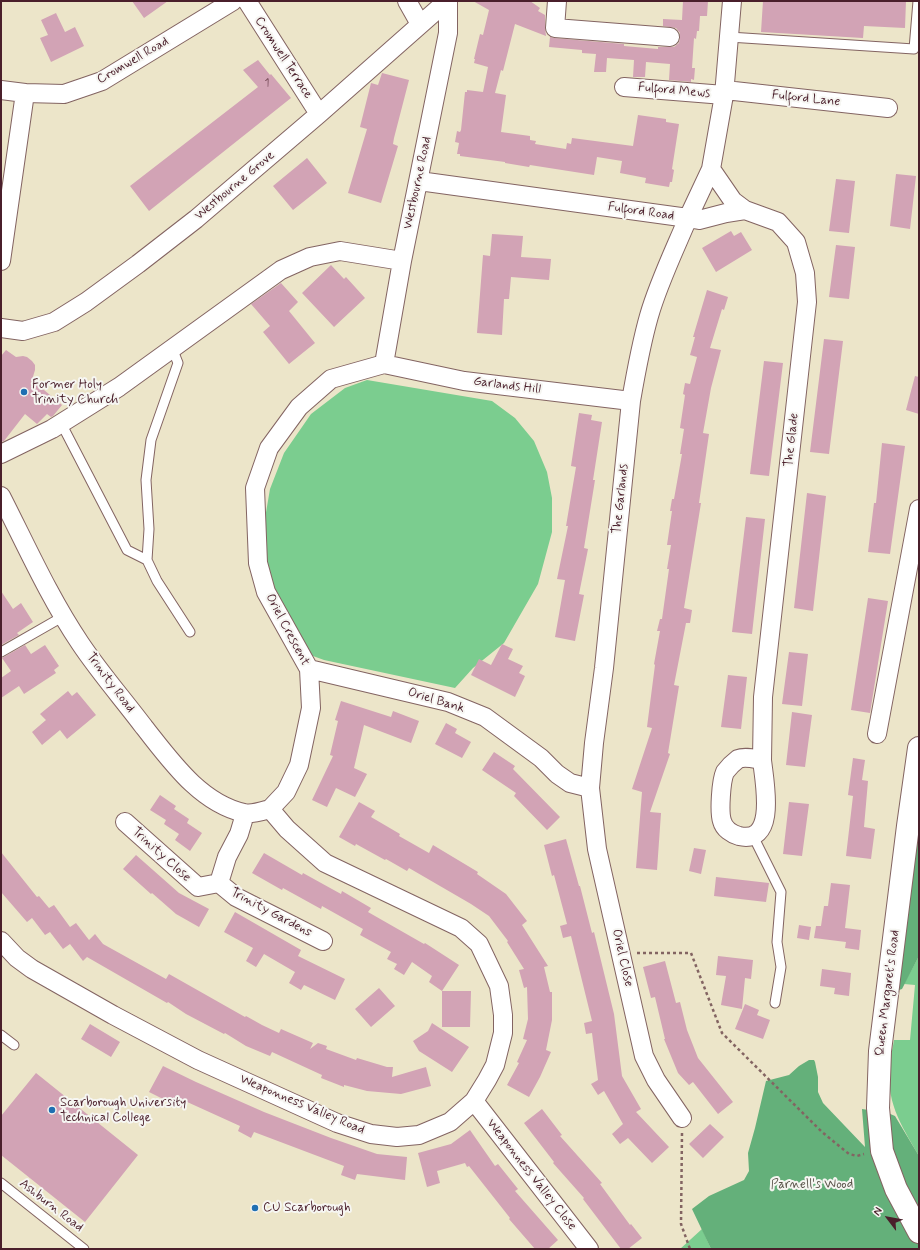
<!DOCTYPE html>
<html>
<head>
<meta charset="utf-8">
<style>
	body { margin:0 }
	#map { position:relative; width:920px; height:1250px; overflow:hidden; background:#ece5c9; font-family:Mynerve,sans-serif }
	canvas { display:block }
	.frame { position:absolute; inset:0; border:2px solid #4a1f2b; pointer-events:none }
	.north { position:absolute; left:868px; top:1198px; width:40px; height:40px; -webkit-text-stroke:3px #f6f6f2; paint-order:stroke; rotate:302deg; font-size:11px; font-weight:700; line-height:16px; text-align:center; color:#4a1f2b }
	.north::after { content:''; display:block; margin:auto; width:14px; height:18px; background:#4a1f2b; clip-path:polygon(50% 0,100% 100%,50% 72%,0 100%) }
</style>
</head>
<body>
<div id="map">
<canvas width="920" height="1250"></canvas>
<div class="frame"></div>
<div class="north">N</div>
</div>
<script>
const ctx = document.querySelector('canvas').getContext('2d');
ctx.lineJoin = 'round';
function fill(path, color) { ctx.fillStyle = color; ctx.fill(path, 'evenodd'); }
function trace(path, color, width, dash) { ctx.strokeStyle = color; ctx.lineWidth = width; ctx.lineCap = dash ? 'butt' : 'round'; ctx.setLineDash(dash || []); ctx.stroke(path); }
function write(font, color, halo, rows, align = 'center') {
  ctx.font = font + ' Mynerve,sans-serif'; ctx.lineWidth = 4; ctx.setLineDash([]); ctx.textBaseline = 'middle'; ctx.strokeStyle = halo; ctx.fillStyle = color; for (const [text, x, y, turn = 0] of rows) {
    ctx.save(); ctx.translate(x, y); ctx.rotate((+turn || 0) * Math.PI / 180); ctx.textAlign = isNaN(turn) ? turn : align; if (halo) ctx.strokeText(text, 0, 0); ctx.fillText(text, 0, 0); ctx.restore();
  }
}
const green = new Path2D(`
	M 367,380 L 492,401 L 515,418 L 534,441 L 547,472 L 552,498 L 552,532 L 538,584 L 504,643 L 473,668 L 455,688 L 324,660 L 313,656 L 288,619 L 272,590 L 265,560 L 263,530 L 270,489 L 284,453 L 311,414 L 345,388 Z
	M 919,956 L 919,1156 C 900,1123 885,1101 890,1061 C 891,1054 893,1047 894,1040 L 910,1040 L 915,985 L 904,984 Z
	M 702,1229 L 711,1249 L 680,1249 Z`);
const forest = new Path2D(`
	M 919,801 L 919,956 L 902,989 L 899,990 Z
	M 809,1060 L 814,1060 L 815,1062 L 818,1077 L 818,1092 L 823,1103 L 865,1147 L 862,1109 L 888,1113 L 895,1116 L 919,1156 L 919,1249 L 711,1249 L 692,1209 L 709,1196 L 744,1180 L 749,1171 L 748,1153 L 755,1128 L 766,1081 L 789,1075 L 799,1066 Z`);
const building = new Path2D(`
	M 132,1 L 168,1 L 144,18 Z
	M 473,1 L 530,1 L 540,8 L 538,11 L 545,15 L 545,27 L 546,36 L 515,24 L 503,71 L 501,70 L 495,93 L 506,95 L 501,132 L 530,136 L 530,140 L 536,141 L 535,144 L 566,149 L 567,143 L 571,144 L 572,138 L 633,146 L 638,115 L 666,119 L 666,122 L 679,124 L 672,169 L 674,170 L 672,182 L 670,182 L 669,187 L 645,183 L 646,178 L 620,173 L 622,161 L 597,157 L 594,175 L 530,165 L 529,167 L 505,163 L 505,162 L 460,156 L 460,154 L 457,154 L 459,143 L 455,142 L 457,131 L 460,132 L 461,130 L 465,92 L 467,92 L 467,90 L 483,92 L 488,67 L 474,63 L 475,59 L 474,59 L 480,34 L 483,35 L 489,10 Z
	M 683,1 L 708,1 L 707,16 L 700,16 L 699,31 L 697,31 L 696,39 L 694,38 L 692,68 L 695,68 L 694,80 L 691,79 L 691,82 L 669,80 L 670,64 L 646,62 L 645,77 L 633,77 L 634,60 L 607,58 L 606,72 L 594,72 L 596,54 L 582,53 L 582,50 L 549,47 L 550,37 L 554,38 L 624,44 L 624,46 L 658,49 L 658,47 L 674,47 L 679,43 L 680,38 L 680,33 L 676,28 L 663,26 L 663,19 L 682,20 Z
	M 763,1 L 906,1 L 905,28 L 864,26 L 863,38 L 761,32 Z
	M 56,13 L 65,32 L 75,27 L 84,46 L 51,62 L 40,38 L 48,35 L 41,20 Z
	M 258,60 L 270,75 L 271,74 L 291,98 L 149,211 L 130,186 L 258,87 L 243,70 Z
	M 382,73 L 409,80 L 394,138 L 393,144 L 398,146 L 381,203 L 348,193 L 367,129 L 360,127 L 371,83 L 378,85 Z
	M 307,158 L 327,183 L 293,210 L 273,186 Z
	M 896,174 L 916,176 L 910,229 L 890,226 Z
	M 836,179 L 855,181 L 849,233 L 829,231 Z
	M 731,231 L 734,236 L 741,232 L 752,250 L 716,272 L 702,248 Z
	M 492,234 L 523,236 L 521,257 L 551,259 L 549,280 L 511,277 L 509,299 L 504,299 L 502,335 L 477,333 L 483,255 L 490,256 Z
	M 836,245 L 855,247 L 849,299 L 829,297 Z
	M 331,265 L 344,279 L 346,277 L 365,298 L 334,327 L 302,293 Z
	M 281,283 L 298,302 L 289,311 L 315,343 L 289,364 L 263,332 L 270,326 L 251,304 Z
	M 707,290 L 728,297 L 724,310 L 722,309 L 710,348 L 721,350 L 711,388 L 703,433 L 709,434 L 699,503 L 701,503 L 684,608 L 692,610 L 690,623 L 686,623 L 674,685 L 679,686 L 668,753 L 670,754 L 650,812 L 661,813 L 657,870 L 636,868 L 642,792 L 632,789 L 652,728 L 647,727 L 655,665 L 654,664 L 660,631 L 657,631 L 660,619 L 662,619 L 669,569 L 667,569 L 671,545 L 667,545 L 672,511 L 670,511 L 672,499 L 674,499 L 682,454 L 680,454 L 684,429 L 680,428 L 685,395 L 683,394 L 685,383 L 690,384 L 697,357 L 690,355 L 695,337 L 693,337 Z
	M 824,339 L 843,341 L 829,454 L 810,452 Z
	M 6,350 L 16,357 L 23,356 L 27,357 L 32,361 L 35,365 L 35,370 L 32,380 L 62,405 L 53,416 L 51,417 L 47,414 L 37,424 L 25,414 L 4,441 L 1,442 L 1,356 Z
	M 764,361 L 783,363 L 769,476 L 750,474 Z
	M 915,376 L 919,377 L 919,414 L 906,410 Z
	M 579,413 L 592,415 L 591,420 L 602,422 L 593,480 L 595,480 L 584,548 L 588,549 L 579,594 L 584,595 L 575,641 L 555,637 L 565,580 L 557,579 L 568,526 L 566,526 L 576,467 L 571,466 Z
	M 882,443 L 905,446 L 890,554 L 868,552 L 874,503 L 876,503 Z
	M 807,493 L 826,496 L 813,611 L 794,608 Z
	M 746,517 L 765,519 L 752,634 L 732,632 Z
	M 1,591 L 13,609 L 21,603 L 33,622 L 17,633 L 19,635 L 1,645 Z
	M 868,598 L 888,601 L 870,713 L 851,710 Z
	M 502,644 L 513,649 L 508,659 L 523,666 L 519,673 L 525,676 L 515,697 L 471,675 L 479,659 L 491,665 Z
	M 25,645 L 31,654 L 45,645 L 59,666 L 54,670 L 56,673 L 24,694 L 19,686 L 1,698 L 1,678 L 11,671 L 2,658 Z
	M 789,652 L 808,654 L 802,706 L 782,704 Z
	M 728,675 L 747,677 L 741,729 L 721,727 Z
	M 68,691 L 72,696 L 77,692 L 96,715 L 67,739 L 60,730 L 42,745 L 32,732 L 46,720 L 40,714 Z
	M 341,701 L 391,717 L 393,711 L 419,721 L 411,743 L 364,725 L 354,768 L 367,774 L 355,797 L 336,788 L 327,807 L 312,800 L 333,756 L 330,755 L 338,721 L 335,720 Z
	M 792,712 L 812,715 L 805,767 L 786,765 Z
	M 446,723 L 457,729 L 455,733 L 471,742 L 462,758 L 435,744 Z
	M 494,752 L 515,766 L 513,769 L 560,817 L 547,830 L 514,796 L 516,793 L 482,770 Z
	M 853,758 L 865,760 L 862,780 L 868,781 L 864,827 L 875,829 L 871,859 L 846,856 L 853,796 L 848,795 Z
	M 160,795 L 176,806 L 174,809 L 189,819 L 187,823 L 202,833 L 190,851 L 175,840 L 179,834 L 164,824 L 166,820 L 150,810 Z
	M 359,802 L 375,811 L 371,817 L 400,834 L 399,836 L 429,853 L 433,845 L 478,872 L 477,874 L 506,894 L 527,921 L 522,925 L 548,966 L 544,967 L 550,992 L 552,992 L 552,1020 L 546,1050 L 551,1052 L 540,1077 L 529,1097 L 507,1085 L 519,1063 L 517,1062 L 527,1040 L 523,1039 L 528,1019 L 527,987 L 524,988 L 519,970 L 524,969 L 507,942 L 508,941 L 489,916 L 471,904 L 409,868 L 407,871 L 386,859 L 385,860 L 356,844 L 355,846 L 339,837 Z
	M 789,802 L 809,804 L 802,856 L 783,854 Z
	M 566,839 L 579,886 L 580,886 L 592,933 L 594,932 L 614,1014 L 622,1076 L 641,1109 L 636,1112 L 669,1147 L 652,1163 L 628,1138 L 620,1144 L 612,1134 L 623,1124 L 604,1091 L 598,1095 L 591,1084 L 598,1080 L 592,1033 L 586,1034 L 584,1023 L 592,1021 L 571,936 L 563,938 L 560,926 L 567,924 L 554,875 L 552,876 L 544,845 Z
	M 694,848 L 706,850 L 701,874 L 689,871 Z
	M 1,852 L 37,897 L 39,896 L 49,908 L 54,905 L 70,927 L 76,923 L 89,940 L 95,934 L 103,944 L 166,979 L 169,974 L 245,1017 L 246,1016 L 262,1025 L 279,1033 L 281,1029 L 313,1043 L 310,1049 L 318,1043 L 327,1046 L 326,1049 L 356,1060 L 357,1058 L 387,1067 L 393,1067 L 392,1077 L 426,1067 L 431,1086 L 401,1094 L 367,1091 L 344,1085 L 344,1087 L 321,1078 L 322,1075 L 272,1052 L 270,1056 L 246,1046 L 225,1033 L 224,1034 L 186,1014 L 168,1002 L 167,1003 L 87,957 L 83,961 L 70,944 L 63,949 L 50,932 L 45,935 L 32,918 L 27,922 L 1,892 Z
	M 264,853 L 302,875 L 303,873 L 341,894 L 342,891 L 371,908 L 368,912 L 424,944 L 425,943 L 459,965 L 442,991 L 429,982 L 432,976 L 412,962 L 404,975 L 394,969 L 397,964 L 387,959 L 391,952 L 360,935 L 363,929 L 322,906 L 321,909 L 283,888 L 282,890 L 252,873 Z
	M 136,855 L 179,893 L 209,909 L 199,927 L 176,914 L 152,893 L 151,894 L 123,869 Z
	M 716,877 L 769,883 L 766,902 L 714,896 Z
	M 831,883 L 850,885 L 845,928 L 861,930 L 859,950 L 845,948 L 846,942 L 814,938 L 816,926 L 821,926 L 824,906 L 828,906 Z
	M 235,912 L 301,950 L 298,956 L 345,979 L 335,1000 L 304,985 L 301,990 L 289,983 L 295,972 L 264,954 L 256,967 L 246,961 L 253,948 L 224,932 Z
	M 799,925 L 811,927 L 809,940 L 797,938 Z
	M 718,956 L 753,960 L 751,979 L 745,978 L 742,1009 L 721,1005 L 726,976 L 716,975 Z
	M 665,961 L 676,1003 L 680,1002 L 687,1030 L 698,1058 L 733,1102 L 718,1114 L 693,1082 L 689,1085 L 678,1073 L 664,1039 L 665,1039 L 655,997 L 651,998 L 643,967 Z
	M 822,969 L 851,973 L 849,996 L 834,994 L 835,988 L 820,986 Z
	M 379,988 L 395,1006 L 371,1027 L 355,1009 Z
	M 442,991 L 471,991 L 470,1027 L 442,1027 Z
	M 745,1004 L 759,1010 L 757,1015 L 770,1020 L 763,1039 L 735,1029 Z
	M 432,1023 L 469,1047 L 452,1072 L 419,1051 L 413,1041 L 428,1031 Z
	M 90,1024 L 120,1042 L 111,1057 L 81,1039 Z
	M 163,1066 L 196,1082 L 264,1112 L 331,1138 L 377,1154 L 407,1157 L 405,1180 L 357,1174 L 355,1180 L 341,1175 L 344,1166 L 254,1132 L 251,1138 L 238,1131 L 240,1126 L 185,1101 L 181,1108 L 149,1092 Z
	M 36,1073 L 138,1155 L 85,1222 L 1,1155 L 1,1116 Z
	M 542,1109 L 562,1135 L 560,1136 L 602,1183 L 600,1184 L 630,1225 L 631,1224 L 642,1238 L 628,1249 L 621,1249 L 583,1199 L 584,1198 L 553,1163 L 554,1162 L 524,1123 Z
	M 710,1124 L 724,1137 L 703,1158 L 689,1144 Z
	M 470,1130 L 495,1166 L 498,1164 L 518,1189 L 515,1191 L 558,1240 L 548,1249 L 535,1249 L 509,1219 L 510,1218 L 469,1166 L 467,1167 L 465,1163 L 437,1171 L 440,1183 L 427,1187 L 418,1153 L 451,1144 Z`);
const path = new Path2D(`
	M 637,953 L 691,953 L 722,1033 L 822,1132 L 849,1154 L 857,1156 L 864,1154
	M 682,1133 L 681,1224 L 690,1249`);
const lane = new Path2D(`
	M 729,37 L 914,49 L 918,1
	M 172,348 L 178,363 L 151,440 L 146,480 L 149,529 L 147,560 L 157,581 L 190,632
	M 61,423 L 127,550 L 147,560
	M 1,652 L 64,616
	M 753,836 L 781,892 L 777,942 L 781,967 L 775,1003
	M 1,1035 L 14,1045
	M 1,1183 L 84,1249`);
const street = new Path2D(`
	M 247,1 L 319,114
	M 407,1 L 420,24
	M 557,1 L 555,28 L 670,37
	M 624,87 L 724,95
	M 1,90 L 25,93 L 64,94 L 102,81 L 233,1
	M 725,90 L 888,108
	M 711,169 L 733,201 L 745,210
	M 419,181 L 688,218 L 711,169 L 724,95 L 732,1
	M 1,261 L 25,93
	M 1,328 L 23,331 L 54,322 L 86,302 L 138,264 L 196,219 L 319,114 L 447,1
	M 384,364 L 402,261 L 448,33 L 448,1
	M 1,454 L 52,429 L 119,387 L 281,270 L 310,257 L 340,251 L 402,261
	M 1,496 C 26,545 49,597 80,643 C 100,673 123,699 144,727 C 171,761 200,803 244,813 C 251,815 263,811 270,809
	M 309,669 L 448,702 L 485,717 L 541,758 L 557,774 L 570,783 L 590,788
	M 877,734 L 919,509
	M 270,809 L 286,792 L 299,765 L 311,708 L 309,669 L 266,592 L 258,563 L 255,488 L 269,448 L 299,407 L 331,379 L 384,364 L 464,381 L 631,401
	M 125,822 L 198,887 L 219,883 L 227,857 L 239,834 L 245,814
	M 219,883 L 236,897 L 323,941
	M 1,941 L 17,958 L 32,969 L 113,1015 L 198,1060 L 337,1123 L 371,1134 L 397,1137 L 419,1135 L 450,1122 L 474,1101 L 487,1080 L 495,1065 L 503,1033 L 503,1015 L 499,986 L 479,944 L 461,928 L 325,863 L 287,829 L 270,809
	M 474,1101 L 589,1249
	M 682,1118 L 656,1080 L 644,1056 L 597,849 L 590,788 L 594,743 L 604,668 L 631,401 C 636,372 641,344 649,316 C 658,284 675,249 688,218 L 699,220 L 726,213 L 745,210 L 778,222 L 796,242 L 805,273 L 807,302 L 763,697 L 762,760 C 755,759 745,756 738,759 C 734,762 728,768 725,772 C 721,781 719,812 722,821 C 724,829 732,834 739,836 C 778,845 764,780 762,760`);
const secondary = new Path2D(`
	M 919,748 L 908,826 L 880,1051 L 878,1108 L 882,1151 L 896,1189 L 919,1232`);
const markers = [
	[24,392,4,"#1f6fb2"],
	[52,1110,4,"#1f6fb2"],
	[255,1208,4,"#1f6fb2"]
];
const numberNames = [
	["1",267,84]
];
const streetNames = [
	["Cromwell Terrace",283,58,57],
	["Cromwell Road",133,61,-30],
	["Fulford Mews",674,91,5],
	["Fulford Lane",806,99,6],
	["Westbourne Road",418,183,-78],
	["Westbourne Grove",235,186,-40],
	["Fulford Road",641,212,8],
	["Garlands Hill",507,386,7],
	["The Glade",792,440,-84],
	["The Garlands",621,499,-84],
	["Oriel Crescent",287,630,62],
	["Trinity Road",110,683,53],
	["Oriel Bank",436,701,17],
	["Trinity Close",161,855,42],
	["Trinity Gardens",271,913,28],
	["Oriel Close",622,958,77],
	["Queen Margaret's Road",888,993,-83],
	["Weaponness Valley Road",302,1105,23],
	["Weaponness Valley Close",531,1175,52],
	["Ashburn Road",51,1206,38]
];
const poiNames = [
	["Former Holy",32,385],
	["Trinity Church",32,400],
	["Scarborough University",60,1103],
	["Technical College",60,1118],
	["CU Scarborough",263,1208]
];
const parkNames = [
	["Parnell's Wood",812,1185]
];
fill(green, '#7bcd8f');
fill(forest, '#64b07a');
fill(building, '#d2a3b5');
trace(lane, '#836462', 11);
trace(street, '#836462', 20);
trace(secondary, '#836462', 24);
trace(path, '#836462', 2.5, [3, 3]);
trace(lane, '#fff', 9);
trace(street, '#fff', 18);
trace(secondary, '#fff', 22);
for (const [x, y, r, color] of markers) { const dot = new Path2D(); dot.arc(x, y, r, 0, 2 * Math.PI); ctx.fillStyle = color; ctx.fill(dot); trace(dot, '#f6f6f2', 1.5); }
write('11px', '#6c404e', null, numberNames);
write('13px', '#4a1f2b', '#f6f6f2', streetNames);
write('13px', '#4a1f2b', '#f6f6f2', poiNames, 'left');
write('13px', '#595349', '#f6f6f2', parkNames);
</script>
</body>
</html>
